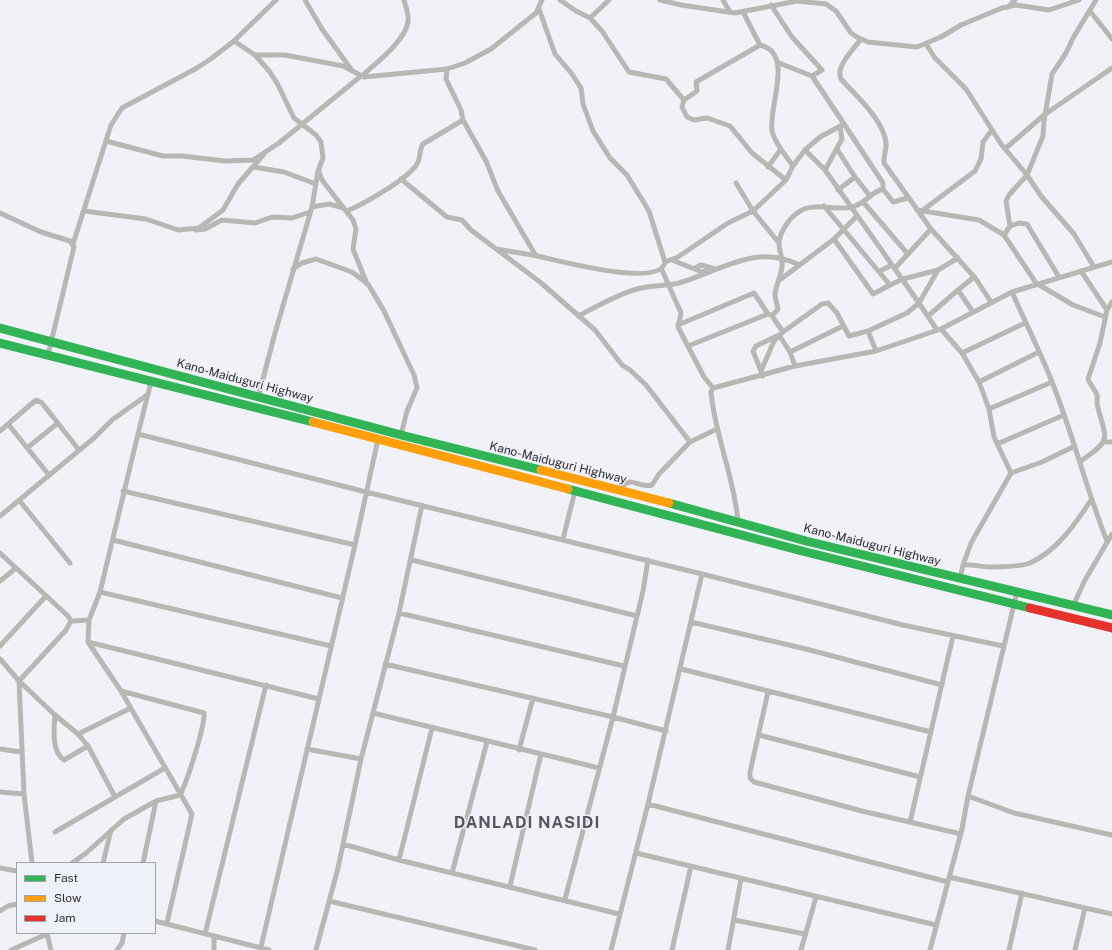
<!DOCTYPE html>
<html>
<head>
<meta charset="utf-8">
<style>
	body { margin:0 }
	#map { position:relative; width:1112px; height:950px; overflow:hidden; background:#f1f2f7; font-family:"Public Sans",sans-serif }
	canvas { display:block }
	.legend { position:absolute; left:16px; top:862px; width:140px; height:72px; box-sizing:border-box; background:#eff1f9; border:1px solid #a2a3a9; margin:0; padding:5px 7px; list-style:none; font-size:12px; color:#2e2e31 }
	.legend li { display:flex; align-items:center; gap:8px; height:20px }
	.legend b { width:20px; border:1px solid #a2a3a9 }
</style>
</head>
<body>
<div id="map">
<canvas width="1112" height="950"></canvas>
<ul class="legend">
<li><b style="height:5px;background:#30b455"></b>Fast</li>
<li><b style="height:5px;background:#ff9f0a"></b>Slow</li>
<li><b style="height:5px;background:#e5322d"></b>Jam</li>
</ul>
</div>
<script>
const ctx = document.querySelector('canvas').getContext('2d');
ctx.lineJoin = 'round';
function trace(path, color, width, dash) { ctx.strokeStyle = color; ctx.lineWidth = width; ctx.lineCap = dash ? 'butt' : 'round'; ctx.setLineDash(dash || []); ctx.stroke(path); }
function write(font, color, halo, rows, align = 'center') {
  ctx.font = font + ' "Public Sans",sans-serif'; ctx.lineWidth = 3; ctx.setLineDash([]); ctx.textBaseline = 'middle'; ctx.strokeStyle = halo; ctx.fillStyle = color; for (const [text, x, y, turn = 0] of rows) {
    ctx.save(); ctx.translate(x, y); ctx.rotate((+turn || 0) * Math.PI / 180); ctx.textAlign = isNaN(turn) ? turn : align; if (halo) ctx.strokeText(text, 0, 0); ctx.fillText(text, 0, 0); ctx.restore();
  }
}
const street = new Path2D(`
	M 305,0 L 322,29 L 351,69
	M 560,0 L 576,11 L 590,18 L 602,31 L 629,72 L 666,79 L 684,100 L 682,107 L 687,117 L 694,120 L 707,118 L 730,126 L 752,153 L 786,180
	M 660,0 L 681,5 L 735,13 L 797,1 L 826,4 L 836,11 L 851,33 L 857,37 L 868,42 L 917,47 L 941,37 L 961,25 L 1002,8 L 1016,5 L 1049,10 L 1079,0
	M 723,0 L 730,12
	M 1008,7 L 1015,0
	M 1090,11 L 1112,39
	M 743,12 L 760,45 C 795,53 768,106 772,131 C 775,144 786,156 793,166
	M 590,18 L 609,0
	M 861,39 C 854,49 835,66 841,79 C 856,96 885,121 886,144 C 887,150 883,156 884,163 L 931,229 L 976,279 L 991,302
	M 234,41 L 255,55 L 285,55 L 343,66 L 364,77 L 447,69 L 465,63 L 491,49 L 536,13 L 542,0
	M 926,44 L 935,58 L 966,89 L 1001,144 L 1027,175 L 1041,196 L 1074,234 L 1094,267
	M 255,55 L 270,72 L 278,85 L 294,118 L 316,135 L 321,142 L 323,158 L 318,171 L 312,207 L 275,333 L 258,398
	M 779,63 L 812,76
	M 447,69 L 446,79 L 461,110 L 463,120 L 486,161 L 498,191 L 536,256
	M 362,76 C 376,63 405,41 408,22 C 409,15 406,7 404,0
	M 684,100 L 697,91 L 696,82 L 760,45
	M 844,124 L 883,183 L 883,189
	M 106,141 L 163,156 L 182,156 L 225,161 L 253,160 L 279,143 L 361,76
	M 1006,148 L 1044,115 L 1112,68
	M 837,149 L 855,177
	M 805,150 L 825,170 L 919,303 L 907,313 L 868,331 L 876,351
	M 254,167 L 284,172 L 316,184
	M 768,167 L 781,149
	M 825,170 L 842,139 L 840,126
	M 319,172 L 322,180 L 353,220 L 356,229 L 353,249 L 367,284
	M 401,179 L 447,217 L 462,220 L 471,230 L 540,282 L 595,330 L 622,365 L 630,370 L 646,385 L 690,442
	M 736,183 L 753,211 L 779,243
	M 838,190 L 855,177 L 870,196
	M 864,203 L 907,253
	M 824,206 L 890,285 L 903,279 L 938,270 L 958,258
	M 312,207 L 329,204 L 344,208
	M 917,210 L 979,220 L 1004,235 L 1010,226 L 1019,223 L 1027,224 L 1059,277
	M 923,210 L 975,171 L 981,159 L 983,142 L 992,130
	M 84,211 L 146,219 L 178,230 L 199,228 L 223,210 L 238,184 L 264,154
	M 347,211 C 363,204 411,178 418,162 C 421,156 419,150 423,144 L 463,120
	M 0,213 L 41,232 L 70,241 L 74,247 L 48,355
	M 1010,226 L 1006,201 L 1009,195 L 1027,175 L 1043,136 L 1044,121 L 1052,74 L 1066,53 L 1073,38 L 1096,0
	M 196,230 L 205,229 L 222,220 L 255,223 L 272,217 L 292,218 L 310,212
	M 1004,235 L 1036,283 L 1073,305 L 1105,317
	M 834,239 L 873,294 L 890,285
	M 73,244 L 111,125 L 122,108 L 197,68 L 212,58 L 234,41 L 276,0
	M 497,249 C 510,252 524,253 537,256 C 556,260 661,289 665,262 L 649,211 L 627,175 L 610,158 L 593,131 L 583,104 L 581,88 L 572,74 L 555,54 L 539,9
	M 672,260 L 702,272 L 706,271
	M 665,262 L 678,257 L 728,223 L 753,211 L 786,180 L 793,166 L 805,150 L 820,137 L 844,124 L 812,76 L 822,70 L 792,37 L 771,5
	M 695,268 L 701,265 L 715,269
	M 895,268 L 931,229
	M 293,269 L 302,263 L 316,259 L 352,272 L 368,284 L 384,311 L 414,375 L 417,388 L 407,411 L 401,435
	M 662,270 L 681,313 L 678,327 L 704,377 L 713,388
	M 880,271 L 892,265
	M 1081,271 L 1107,310
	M 781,279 L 834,239 L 857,216
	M 958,290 L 974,277
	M 1012,292 C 1025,322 1040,351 1052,382 C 1073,434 1086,489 1107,541
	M 578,316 C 596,307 618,294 637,289 C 651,285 666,286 679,283 C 721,271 755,243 799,265
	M 928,316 L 958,290 L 973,312
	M 678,325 L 754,293 L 768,314
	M 941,329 L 962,353 L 979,382 L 989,409 L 994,437 L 1011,473
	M 937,330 L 919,303 L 938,270
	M 783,332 L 822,304 L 828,303 L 837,313 L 849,336 L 868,331
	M 688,346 L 768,314 L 770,315
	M 790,352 L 795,366
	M 962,353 L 1025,323
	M 761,371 L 753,351 L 756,346 L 779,335 L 790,352 L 843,326
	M 763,376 L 761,371 L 774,341 L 783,332 L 772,316 L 778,309 C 777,304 775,298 775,294 C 775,288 781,276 782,267 C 783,256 779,252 779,243 C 780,230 792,214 804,209 C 820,203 837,211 852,207 C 867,203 869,193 883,189 L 893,202 L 908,198
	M 151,382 L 138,434 L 366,492 L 702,574 L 903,625 L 1003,646
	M 979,382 L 1039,352
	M 989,409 L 1052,382
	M 0,431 L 8,424
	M 138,434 L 100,592 L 89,620 L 88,642 L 319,699
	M 1104,442 L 1112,442
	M 997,444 L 1064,415
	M 27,448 L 58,423
	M 1081,461 C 1111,440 1107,441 1098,408 C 1096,403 1098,399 1097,395 C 1095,389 1090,385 1088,379 L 1100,343 L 1107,310 L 1112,302
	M 49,475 L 8,424 L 36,400 L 42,403 L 79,450
	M 618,490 C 633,473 636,489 652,485 L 659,474 L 690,442 L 717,429
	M 123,491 L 355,545
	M 19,500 L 70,563
	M 0,516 L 94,438 L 112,420 L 147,395
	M 738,521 C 734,477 715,436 711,392 L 713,388 L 795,366 L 876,351 L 941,329 L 1012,292 L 1112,262
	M 563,539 L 575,491
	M 113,540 L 342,598
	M 0,553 L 68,616 L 71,621 L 66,630 L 19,681 L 55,715 C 54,728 51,751 64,760 L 88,746
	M 412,560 L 637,616
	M 963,565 L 971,543 L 1011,473 L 1042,462 L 1075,446
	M 960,579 L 963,565 C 972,564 981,567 990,567 C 1002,567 1019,567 1030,563 C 1056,552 1076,523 1091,500
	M 0,581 L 16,568
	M 100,592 L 331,646
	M 1073,606 L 1085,580 L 1112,534
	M 399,613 L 624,666
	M 71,621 L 89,620
	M 691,622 L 806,649 L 942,685
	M 88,642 L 121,691
	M 0,646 L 46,596
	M 0,659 L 19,681 L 24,794 L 32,863
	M 385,664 L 613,717 L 666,731
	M 681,669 L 931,732
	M 768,692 L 750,772 L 750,778 L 754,782 L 862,811 L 961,834
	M 373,713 L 599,768
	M 55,715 L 78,734 L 88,746 L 115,797
	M 78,734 L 131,708
	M 759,735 L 920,777
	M 0,749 L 21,752
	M 307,749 L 361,759 L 338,868 L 316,950
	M 519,750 L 533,698
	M 361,759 L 399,613 L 422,505
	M 0,792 L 24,794
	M 968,796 L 1014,813 L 1112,835
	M 648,804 L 948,882
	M 910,822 L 953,636
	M 55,832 L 165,768
	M 343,844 L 399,860 L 619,914
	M 636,853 L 936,925
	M 399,860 L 432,728
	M 72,863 L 85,854 L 124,819 L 156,801 L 180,795 C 187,782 205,726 204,713 L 121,691 L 192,814 L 167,923
	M 103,863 L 111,830
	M 143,863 L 156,801
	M 0,868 L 17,871
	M 452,873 L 487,742
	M 949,877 L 1112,914
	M 510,886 L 541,754
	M 565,899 L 613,717 L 643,591 L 648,560
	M 329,901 L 535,950
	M 0,911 L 8,906 L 17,904
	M 734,920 L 805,934
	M 155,921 L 269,950
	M 47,933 L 51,950
	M 205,934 L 266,685
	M 214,936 L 214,950
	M 261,947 L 355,545 L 378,439
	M 11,950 L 47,934
	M 117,950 L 122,943 L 124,933
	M 611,950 L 648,804 L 702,574
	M 672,950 L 691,866
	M 728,950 L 741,879
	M 801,950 L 816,897
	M 930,950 L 962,829 L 968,796 L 1017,592
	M 1009,950 L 1022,893
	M 1075,950 L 1085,908`);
const fast = new Path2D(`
	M 0,328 L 401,435 L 541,470
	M 0,343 L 313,422
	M 568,489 L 802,551 L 1030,608
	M 669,503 L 806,541 L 1112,615`);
const slow = new Path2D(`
	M 313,422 L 568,489
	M 541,470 L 669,503`);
const jam = new Path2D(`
	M 1030,608 L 1112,628`);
const streetNames = [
	["Kano-Maiduguri Highway",245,381,15],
	["Kano-Maiduguri Highway",558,463,14],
	["Kano-Maiduguri Highway",872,545,14]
];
const districtNames = [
	["DANLADI NASIDI",527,823]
];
trace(street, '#b9b7b4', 5);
trace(fast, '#30b455', 9);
trace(slow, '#ff9f0a', 9);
trace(jam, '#e5322d', 9);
write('12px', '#2e2e31', '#eff1f9', streetNames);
ctx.letterSpacing = '1px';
write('bold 16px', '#54565c', '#eff1f9', districtNames);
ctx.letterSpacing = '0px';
</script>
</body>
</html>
